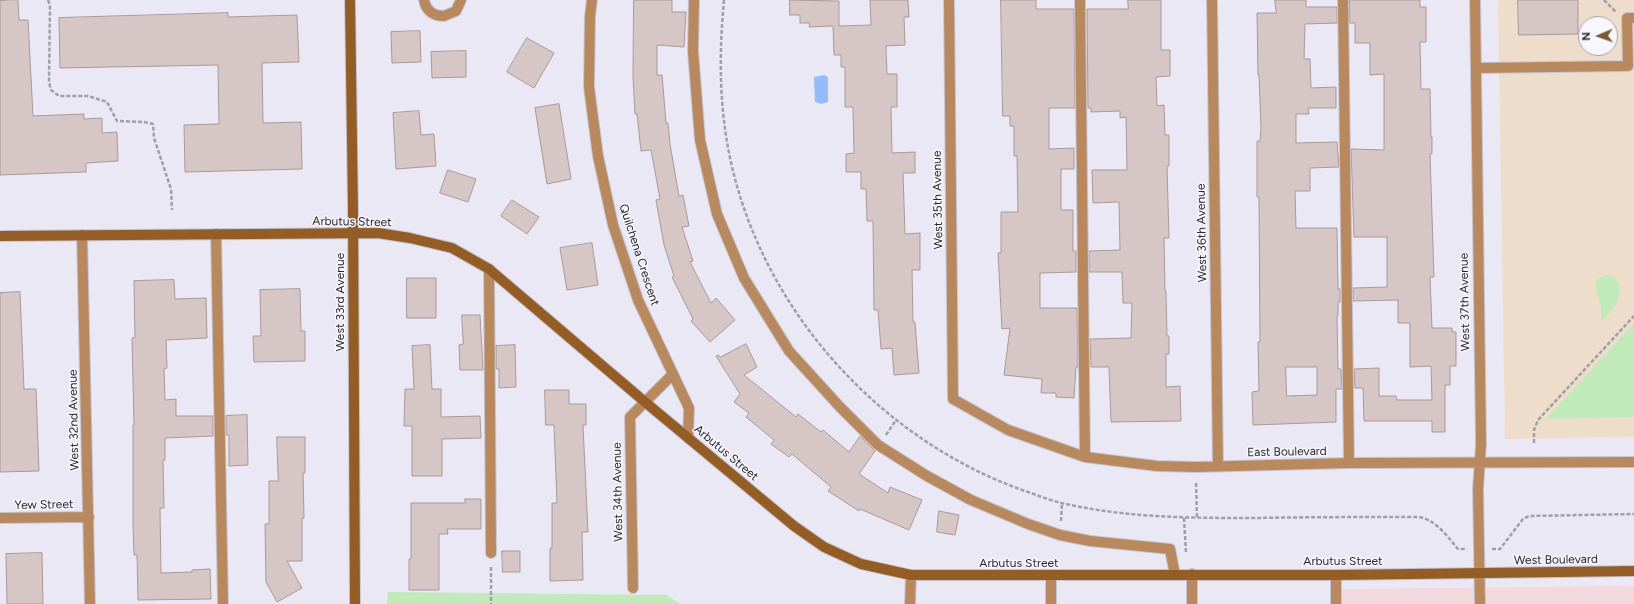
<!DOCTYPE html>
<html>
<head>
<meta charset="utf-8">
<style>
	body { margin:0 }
	#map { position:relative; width:1634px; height:604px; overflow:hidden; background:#ebe8f5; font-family:Figtree,sans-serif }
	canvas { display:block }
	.north { position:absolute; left:1578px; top:16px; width:40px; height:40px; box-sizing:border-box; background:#f8f6fe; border:1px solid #a5a3aa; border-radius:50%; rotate:268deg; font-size:11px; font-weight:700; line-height:16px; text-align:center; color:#28272c }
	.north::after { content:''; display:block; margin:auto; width:14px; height:18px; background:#7b5b31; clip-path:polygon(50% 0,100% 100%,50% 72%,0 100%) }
</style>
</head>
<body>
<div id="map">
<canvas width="1634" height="604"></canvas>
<div class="north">N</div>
</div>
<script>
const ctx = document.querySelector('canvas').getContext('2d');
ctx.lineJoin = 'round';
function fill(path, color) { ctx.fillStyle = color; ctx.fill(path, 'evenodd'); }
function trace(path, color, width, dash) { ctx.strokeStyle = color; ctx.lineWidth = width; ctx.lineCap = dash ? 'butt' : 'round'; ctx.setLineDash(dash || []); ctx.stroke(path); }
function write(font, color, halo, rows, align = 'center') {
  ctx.font = font + ' Figtree,sans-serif'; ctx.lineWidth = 3; ctx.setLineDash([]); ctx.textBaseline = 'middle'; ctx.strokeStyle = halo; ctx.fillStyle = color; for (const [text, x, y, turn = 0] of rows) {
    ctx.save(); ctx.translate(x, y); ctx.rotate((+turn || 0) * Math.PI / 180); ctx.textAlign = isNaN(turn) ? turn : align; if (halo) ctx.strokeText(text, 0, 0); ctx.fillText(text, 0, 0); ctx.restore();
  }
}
const commercial = new Path2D(`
	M 1634,586 L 1634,604 L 1341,604 L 1341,589 Z`);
const education = new Path2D(`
	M 1498,0 L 1634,0 L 1634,437 L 1505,439 ZM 1586,24 L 1610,24 L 1610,48 L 1586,48 Z`);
const green = new Path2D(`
	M 1604,275 C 1609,275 1612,275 1615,279 C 1627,290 1613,311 1603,320 L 1601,318 C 1601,313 1601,307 1600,302 C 1598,291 1590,281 1604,275 Z
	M 1634,323 L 1634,417 L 1546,419 Z
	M 388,592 L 666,595 L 680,604 L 387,604 Z`);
const water = new Path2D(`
	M 824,75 L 828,77 L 828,102 L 821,104 L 815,102 L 814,77 Z`);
const building = new Path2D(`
	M 18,0 L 19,20 L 28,20 L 33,116 L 84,114 L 84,119 L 102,118 L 102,133 L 117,132 L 118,161 L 86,163 L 86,172 L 0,175 L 0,1 Z
	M 634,0 L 672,0 L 672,12 L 686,12 L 684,47 L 657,45 L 657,75 L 662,75 L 666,123 L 668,123 L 670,144 L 679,196 L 683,195 L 689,226 L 682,227 L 693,261 L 690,262 L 711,303 L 716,298 L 735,320 L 710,342 L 691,321 L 693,319 L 672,277 L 674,276 L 664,245 L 656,200 L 660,199 L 651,150 L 641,151 L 637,114 L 635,114 L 633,77 Z
	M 790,0 L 839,1 L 839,26 L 871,25 L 870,0 L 908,0 L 909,17 L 904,17 L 905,45 L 886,46 L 887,74 L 897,74 L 897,107 L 891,107 L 892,153 L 915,152 L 915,173 L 903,173 L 905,234 L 920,233 L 920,270 L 912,270 L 913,322 L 915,322 L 919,373 L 894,375 L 892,348 L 881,349 L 878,310 L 874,310 L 873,221 L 867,221 L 866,189 L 861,189 L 861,172 L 846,172 L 846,154 L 854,153 L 853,107 L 845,107 L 845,67 L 841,67 L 841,55 L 834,55 L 833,26 L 809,27 L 810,23 L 800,23 L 800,15 L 790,15 Z
	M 1001,0 L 1036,0 L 1036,9 L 1074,9 L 1075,108 L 1049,108 L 1049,149 L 1074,148 L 1074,169 L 1061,169 L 1061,210 L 1073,210 L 1073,251 L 1076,251 L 1076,272 L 1040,273 L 1040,308 L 1077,308 L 1078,367 L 1076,367 L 1074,398 L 1056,397 L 1056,393 L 1041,393 L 1042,379 L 1004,375 L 1010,328 L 1002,329 L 998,253 L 1001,253 L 1001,212 L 1018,212 L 1017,156 L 1014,156 L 1014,126 L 1010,126 L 1010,116 L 1003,116 Z
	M 1128,0 L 1161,0 L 1161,50 L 1170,50 L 1170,76 L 1156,77 L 1157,106 L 1164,105 L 1165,135 L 1169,135 L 1169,166 L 1167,166 L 1169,238 L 1164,238 L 1165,291 L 1166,291 L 1167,336 L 1169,336 L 1169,354 L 1166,354 L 1166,387 L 1180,386 L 1181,421 L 1111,422 L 1109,367 L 1091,367 L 1090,339 L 1131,338 L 1132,303 L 1123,303 L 1122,272 L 1089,272 L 1089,251 L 1120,250 L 1119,202 L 1093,203 L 1092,170 L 1127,170 L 1126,117 L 1120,118 L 1120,111 L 1091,112 L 1091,108 L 1088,108 L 1087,9 L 1128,9 Z
	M 1275,0 L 1306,0 L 1306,7 L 1337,7 L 1337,23 L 1305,24 L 1304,59 L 1310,59 L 1311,88 L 1336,87 L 1336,108 L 1308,108 L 1309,114 L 1296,114 L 1296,143 L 1337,142 L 1339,167 L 1310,168 L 1310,191 L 1295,191 L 1296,228 L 1337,228 L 1338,289 L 1340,289 L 1340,302 L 1338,302 L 1338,316 L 1337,316 L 1338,369 L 1341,369 L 1342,389 L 1336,389 L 1336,422 L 1253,425 L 1252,392 L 1259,391 L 1258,342 L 1260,342 L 1259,197 L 1257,197 L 1257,141 L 1260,141 L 1261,128 L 1259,75 L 1258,75 L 1257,13 L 1276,13 ZM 1286,367 L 1317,367 L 1317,395 L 1287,396 Z
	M 1350,0 L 1420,0 L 1420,7 L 1426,7 L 1426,42 L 1420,42 L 1421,89 L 1430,89 L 1431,137 L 1432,137 L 1432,154 L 1430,154 L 1434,277 L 1430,277 L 1432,328 L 1452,328 L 1452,332 L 1456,332 L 1456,366 L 1450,366 L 1450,385 L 1445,385 L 1445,432 L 1432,432 L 1432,421 L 1364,421 L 1363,388 L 1355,388 L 1354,369 L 1379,368 L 1379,396 L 1396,396 L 1397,400 L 1432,400 L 1431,366 L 1410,367 L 1410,323 L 1398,323 L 1398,300 L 1353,301 L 1353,288 L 1387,287 L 1387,237 L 1354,237 L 1351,149 L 1384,150 L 1384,74 L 1370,75 L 1370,43 L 1355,43 L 1355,23 L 1350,23 Z
	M 1518,0 L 1578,0 L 1578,34 L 1519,35 Z
	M 228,13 L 228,17 L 297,15 L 299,62 L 262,63 L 263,123 L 301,122 L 302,169 L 185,172 L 184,125 L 219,124 L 218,65 L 60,68 L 59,18 Z
	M 420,31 L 421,62 L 392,63 L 391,32 Z
	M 527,38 L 554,53 L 534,88 L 507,72 Z
	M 466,51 L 466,77 L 432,78 L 431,52 Z
	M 559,104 L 571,179 L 547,184 L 535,108 Z
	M 419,111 L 421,135 L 434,134 L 436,166 L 396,169 L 393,113 Z
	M 448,170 L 476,179 L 468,202 L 440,193 Z
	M 512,200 L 539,217 L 527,234 L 501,216 Z
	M 592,243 L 598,285 L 567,290 L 560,248 Z
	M 407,278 L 436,278 L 436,318 L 407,318 Z
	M 174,280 L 175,299 L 206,298 L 207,338 L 166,340 L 167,368 L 164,369 L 165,400 L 176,399 L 176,416 L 213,416 L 213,436 L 165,438 L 165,460 L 163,460 L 164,508 L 160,508 L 161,573 L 192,572 L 192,570 L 210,569 L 211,599 L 138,600 L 137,555 L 134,555 L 133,524 L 133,425 L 134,425 L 132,338 L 135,338 L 134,281 Z
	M 300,289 L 301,331 L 305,331 L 305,361 L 254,362 L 253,336 L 261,336 L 260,290 Z
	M 20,292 L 24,389 L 36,389 L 39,471 L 0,472 L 0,293 Z
	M 462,315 L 480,315 L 483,370 L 460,370 L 459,345 L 463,344 Z
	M 746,344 L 757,367 L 744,375 L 796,417 L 798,414 L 821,432 L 823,430 L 849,452 L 860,436 L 875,451 L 859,474 L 888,493 L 890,487 L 922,500 L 909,530 L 860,509 L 859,511 L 828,491 L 831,487 L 792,454 L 789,457 L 771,444 L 774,440 L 746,417 L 749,413 L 734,402 L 740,394 L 716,356 L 718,355 L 720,357 Z
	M 430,345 L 432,389 L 441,389 L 441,417 L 480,416 L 481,438 L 442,439 L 442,476 L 412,476 L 412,426 L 404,426 L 405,389 L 414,389 L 412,346 Z
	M 515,345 L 516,387 L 499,388 L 499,369 L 496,369 L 496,346 Z
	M 545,390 L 569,390 L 569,404 L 586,404 L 586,425 L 583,425 L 588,532 L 582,532 L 583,580 L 550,581 L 550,548 L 552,548 L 552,503 L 557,503 L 554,425 L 546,425 Z
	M 247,415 L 248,465 L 229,466 L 229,435 L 226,435 L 226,416 Z
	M 277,437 L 305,437 L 305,473 L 303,473 L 304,518 L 302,518 L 302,561 L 287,561 L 302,588 L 277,602 L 266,582 L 265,524 L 269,524 L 269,481 L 278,481 Z
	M 465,499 L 481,499 L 481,529 L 447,529 L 448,534 L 439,534 L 439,590 L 409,590 L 409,559 L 411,559 L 411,503 L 465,503 Z
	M 939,511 L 959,515 L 955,535 L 937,532 Z
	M 502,551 L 520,551 L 520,572 L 503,572 Z
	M 42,553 L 43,604 L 7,604 L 6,554 Z`);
const path = new Path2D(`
	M 48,0 L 50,5 L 49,82 L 51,90 L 59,96 L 88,96 L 107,102 L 117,121 L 144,122 L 153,124 L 154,138 L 171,189 L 172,210
	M 724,0 C 719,53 719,105 730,158 C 762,309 878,438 1022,490 C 1037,495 1051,501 1066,504 C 1129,518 1191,518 1255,518 C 1309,517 1364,517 1419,517 C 1436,520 1447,536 1458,549 L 1467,549
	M 1604,0 L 1616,12
	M 886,435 L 896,420
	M 1534,443 L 1534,430 L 1538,420 L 1634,316
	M 1196,483 L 1197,518
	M 1184,518 L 1186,553
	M 1061,521 L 1062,503
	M 1492,549 L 1500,549 L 1523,519 L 1529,516 L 1634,514
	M 491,567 L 491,604`);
const lane = new Path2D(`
	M 424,0 C 426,11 434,16 444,16 L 456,11 L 461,0
	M 694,0 L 693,51 L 700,140 L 717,214 L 744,278 L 789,351 L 840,407 L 878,445 L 927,476 L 971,500 L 1028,524 L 1060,535 L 1090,541 L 1170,549 L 1175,575
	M 1080,0 L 1085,457
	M 1343,0 L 1349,463
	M 1476,68 L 1628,66 L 1627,18 L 1634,18
	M 216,234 L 223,604
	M 489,269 L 491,553
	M 1336,575 L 1336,604
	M 1051,576 L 1051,604`);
const street = new Path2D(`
	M 592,0 L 590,16 L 589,87 L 598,156 L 613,225 L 638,300 L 689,408 L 688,438
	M 949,0 L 953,399 L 1008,430 L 1085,457 L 1157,466 L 1196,467 L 1349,463 L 1634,462
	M 1212,0 L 1218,466
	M 1475,0 L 1481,444 L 1478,489 L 1480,604
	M 82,235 L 90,604
	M 0,518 L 89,517
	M 1192,574 L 1192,604
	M 633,588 L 630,417 L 673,374
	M 910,604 L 911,575`);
const secondary = new Path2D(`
	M 350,0 L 353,209 L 355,604
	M 0,236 L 378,233 L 410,238 L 452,248 L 489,269 L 645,402 L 794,526 L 824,547 L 861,564 L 911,575 L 1336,575 L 1634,571`);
const streetNames = [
	["West 35th Avenue",938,200,-91],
	["Arbutus Street",352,222,1],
	["West 36th Avenue",1202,233,-91],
	["Quilchena Crescent",639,255,72],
	["West 33rd Avenue",340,302,-90],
	["West 37th Avenue",1465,302,-91],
	["West 32nd Avenue",74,420,-91],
	["East Boulevard",1287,452,-1],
	["Arbutus Street",726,453,40],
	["West 34th Avenue",618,492,-91],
	["Yew Street",44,505,-1],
	["West Boulevard",1556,560,-1],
	["Arbutus Street",1343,561],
	["Arbutus Street",1019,563]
];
fill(commercial, '#f3d8de');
fill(education, '#eeddcb');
fill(green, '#c0eaba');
fill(water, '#95bcfa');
fill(building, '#d6c6c5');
trace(building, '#a89998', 1);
trace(lane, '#c8c5d1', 12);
trace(street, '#c8c5d1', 12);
trace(secondary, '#c8c5d1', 12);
trace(path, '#a09ea8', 2.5, [4, 2]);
trace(lane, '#b8895e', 10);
trace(street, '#b8895e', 10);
trace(secondary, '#935d25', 10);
write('12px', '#28272c', '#f8f6fe', streetNames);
</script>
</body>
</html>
